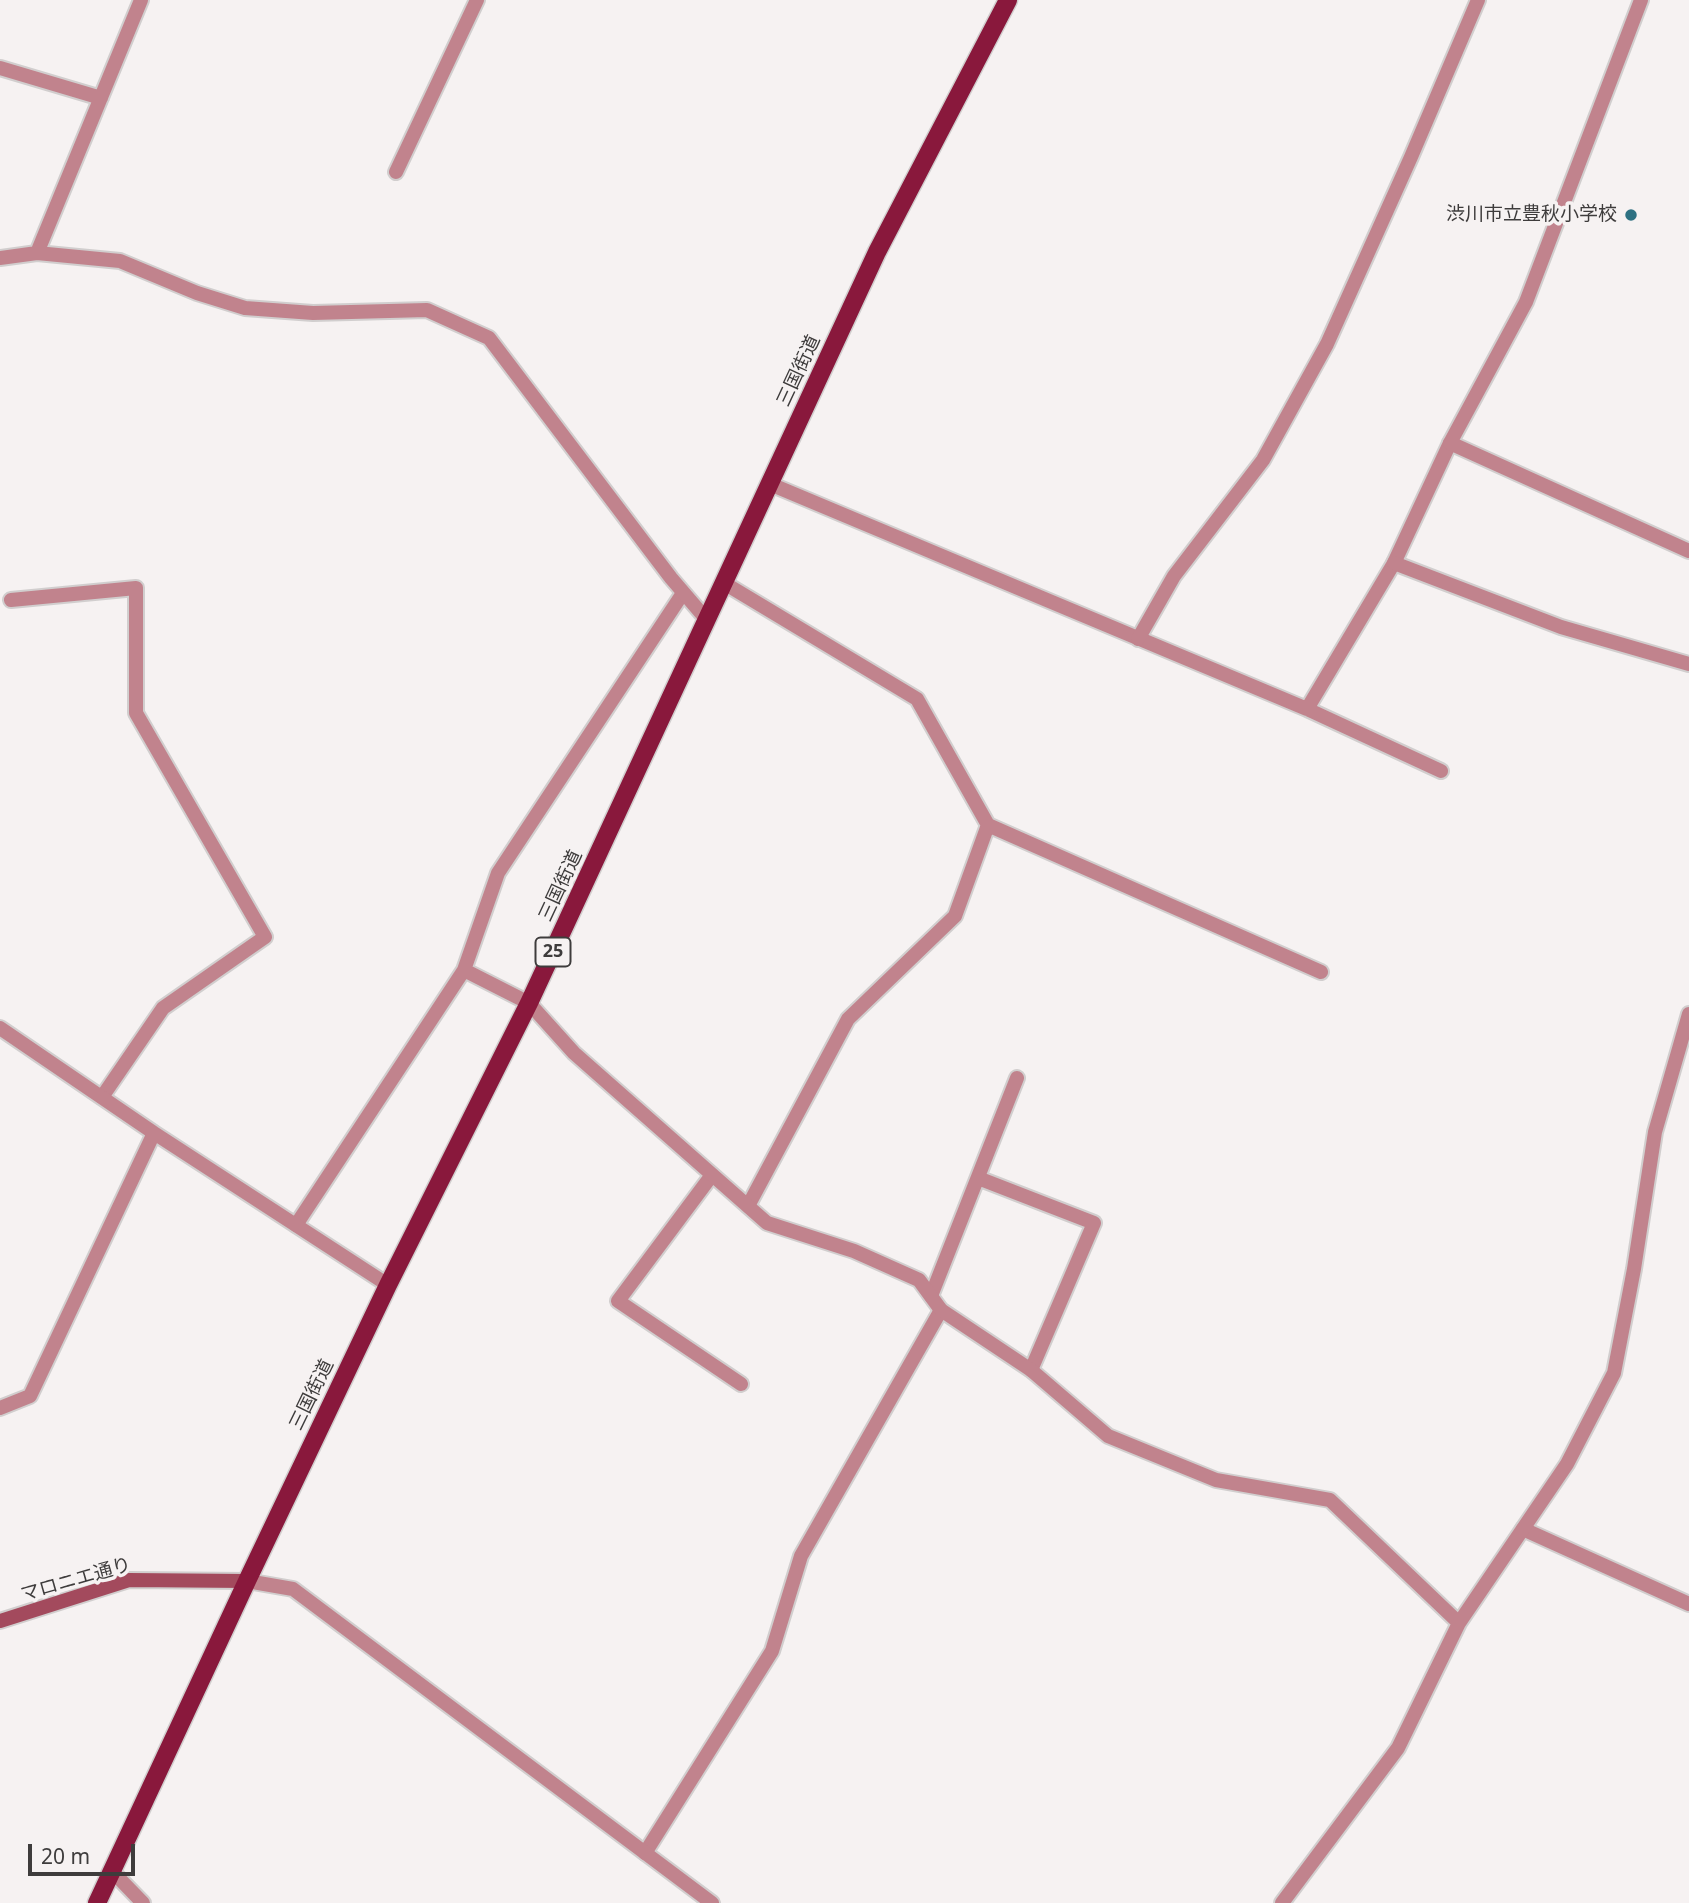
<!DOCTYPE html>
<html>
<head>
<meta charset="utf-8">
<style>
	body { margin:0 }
	#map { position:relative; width:1689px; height:1903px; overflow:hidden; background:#f6f2f2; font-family:"Noto Sans",sans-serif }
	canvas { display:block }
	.scale { position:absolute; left:28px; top:1844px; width:107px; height:32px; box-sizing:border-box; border:4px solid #3e3c3c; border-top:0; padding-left:9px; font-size:21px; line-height:24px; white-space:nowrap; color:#3e3c3c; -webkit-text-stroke:5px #f6f2f2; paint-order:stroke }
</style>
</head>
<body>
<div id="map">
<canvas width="1689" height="1903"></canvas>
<div class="scale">20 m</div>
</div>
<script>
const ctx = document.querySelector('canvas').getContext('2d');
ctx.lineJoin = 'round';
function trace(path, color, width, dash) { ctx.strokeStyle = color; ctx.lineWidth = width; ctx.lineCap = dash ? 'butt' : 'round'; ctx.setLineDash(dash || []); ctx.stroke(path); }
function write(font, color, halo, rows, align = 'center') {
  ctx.font = font + ' "Noto Sans","Noto Sans JP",sans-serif'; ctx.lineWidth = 7; ctx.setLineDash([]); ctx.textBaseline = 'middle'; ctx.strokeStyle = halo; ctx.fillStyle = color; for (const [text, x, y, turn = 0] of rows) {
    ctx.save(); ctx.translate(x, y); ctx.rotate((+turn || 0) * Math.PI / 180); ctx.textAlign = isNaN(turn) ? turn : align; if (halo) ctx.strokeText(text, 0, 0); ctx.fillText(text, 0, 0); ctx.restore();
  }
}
const lane = new Path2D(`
	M 770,484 L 1307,709 L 1441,771
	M 724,583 L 917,699 L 988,825 L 1321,972
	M 11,600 L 136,588 L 136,713 L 265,937 L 163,1008 L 102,1097
	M 1307,709 L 1394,563 L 1450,443
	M 464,970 L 529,1003
	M 712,1175 L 618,1301 L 741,1384
	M 978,1178 L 1094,1223 L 1031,1370
	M 748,1206 L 848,1019 L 955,916 L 988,825
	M 296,1225 L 464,970 L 498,873 L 683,593
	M 931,1296 L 1017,1078
	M 1523,1529 L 1689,1604
	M 645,1853 L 772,1651 L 801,1556 L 941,1310`);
const street = new Path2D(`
	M 1641,0 L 1526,302 L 1450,443 L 1689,551
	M 0,68 L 101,98
	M 396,172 L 477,0
	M 37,253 L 141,0
	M 0,258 L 37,253 L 120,261 L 197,293 L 245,308 L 313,313 L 427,310 L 489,338 L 671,578 L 707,620
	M 1394,563 L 1561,627 L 1689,664
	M 1138,639 L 1174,576 L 1263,460 L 1327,344 L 1411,157 L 1478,0
	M 529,1003 L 574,1053 L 767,1223 L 854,1251 L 919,1280 L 941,1310 L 1031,1370 L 1108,1436 L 1216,1480 L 1330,1500 L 1459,1623
	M 0,1028 L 154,1133 L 388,1285
	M 0,1408 L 30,1396 L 154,1133
	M 247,1581 L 293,1589 L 712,1903
	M 112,1871 L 143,1903
	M 1282,1903 L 1398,1748 L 1459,1623 L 1567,1464 L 1614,1373 L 1634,1269 L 1655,1132 L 1689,1014`);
const secondary = new Path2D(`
	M 0,1621 L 129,1580 L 247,1581`);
const primary = new Path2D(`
	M 97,1903 L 247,1581 L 388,1285 L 529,1003 L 877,252 L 1008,0`);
const markers = [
	[1631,215,7,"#2e7182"]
];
const shields = [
	[553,952,35]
];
const shieldNames = [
	["25",553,952]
];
const poiNames = [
	["渋川市立豊秋小学校",1617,215]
];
const streetNames = [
	["三国街道",799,371,-65],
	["三国街道",561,886,-65],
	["三国街道",312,1395,-64],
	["マロニエ通り",76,1580,-16]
];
trace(lane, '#d1cece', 18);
trace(street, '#d1cece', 18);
trace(secondary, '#d1cece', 18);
trace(primary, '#d1cece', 21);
trace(lane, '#c1838d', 14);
trace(street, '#c1838d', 14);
trace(secondary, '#a34a5d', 14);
trace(primary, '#89183c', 18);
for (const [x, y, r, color] of markers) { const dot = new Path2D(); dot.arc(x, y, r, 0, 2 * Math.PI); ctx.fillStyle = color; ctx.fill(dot); trace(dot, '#f6f2f2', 2.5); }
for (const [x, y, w] of shields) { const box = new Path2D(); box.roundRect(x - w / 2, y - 14.5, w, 29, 5); ctx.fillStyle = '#f6f2f2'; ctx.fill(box); trace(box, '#3e3c3c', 2); }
write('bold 18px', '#3e3c3c', null, shieldNames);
write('19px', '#3e3c3c', '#f6f2f2', poiNames, 'right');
write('19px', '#3e3c3c', '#f6f2f2', streetNames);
</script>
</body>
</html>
